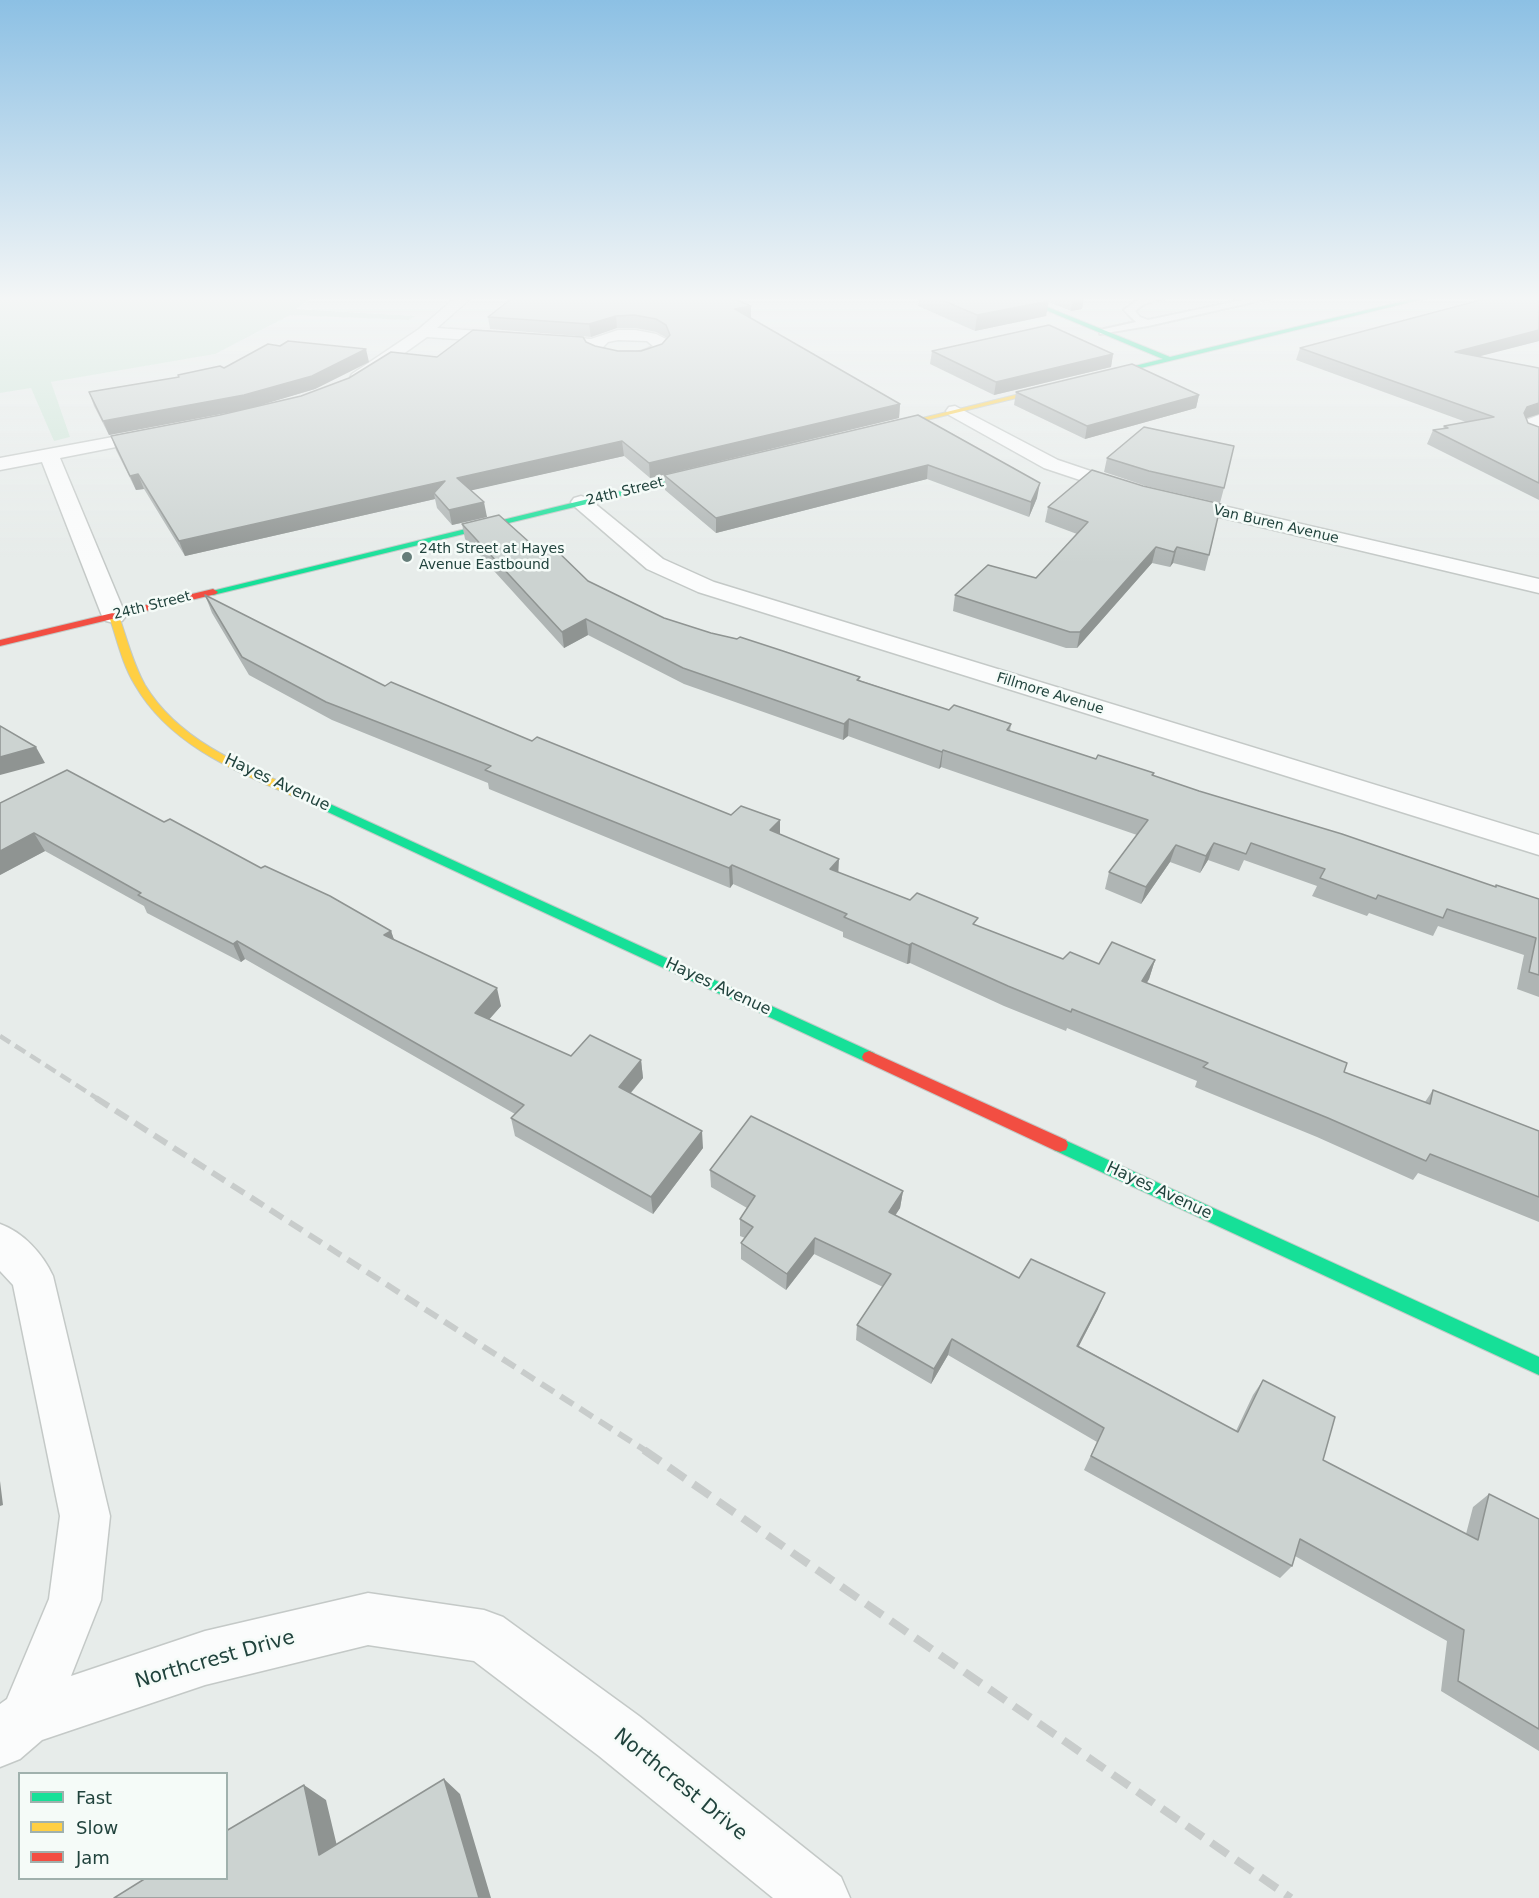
<!DOCTYPE html>
<html>
<head>
<meta charset="utf-8">
<style>
	body { margin:0 }
	#map { position:relative; width:1539px; height:1898px; overflow:hidden; background:#e7ecea; font-family:"DejaVu Sans",sans-serif }
	canvas { display:block }
	.legend { position:absolute; left:18px; top:1772px; width:210px; height:108px; box-sizing:border-box; background:#f5fbf8; border:2px solid #a0b1ad; margin:0; padding:8px 10px; list-style:none; font-size:18px; color:#21433d }
	.legend li { display:flex; align-items:center; gap:12px; height:30px }
	.legend b { width:30px; border:2px solid #a0b1ad }
</style>
</head>
<body>
<div id="map">
<canvas width="1539" height="1898"></canvas>
<ul class="legend">
<li><b style="height:8px;background:#16e098"></b>Fast</li>
<li><b style="height:8px;background:#ffcf43"></b>Slow</li>
<li><b style="height:8px;background:#f24e42"></b>Jam</li>
</ul>
</div>
<script>
const ctx = document.querySelector('canvas').getContext('2d');
ctx.lineJoin = 'round';
function fill(path, color) { ctx.fillStyle = color; ctx.fill(path, 'evenodd'); }
function trace(path, color, width, dash) { ctx.strokeStyle = color; ctx.lineWidth = width; ctx.lineCap = dash ? 'butt' : 'round'; ctx.setLineDash(dash || []); ctx.stroke(path); }
function write(font, color, halo, rows, align = 'center') {
  ctx.font = font + ' "DejaVu Sans",sans-serif'; ctx.lineWidth = 5; ctx.setLineDash([]); ctx.textBaseline = 'middle'; ctx.strokeStyle = halo; ctx.fillStyle = color; for (const [text, x, y, turn = 0] of rows) {
    ctx.save(); ctx.translate(x, y); ctx.rotate((+turn || 0) * Math.PI / 180); ctx.textAlign = isNaN(turn) ? turn : align; if (halo) ctx.strokeText(text, 0, 0); ctx.fillText(text, 0, 0); ctx.restore();
  }
}
const green = new Path2D(`
	M 0,298 L 312,298 L 296,309 L 415,316 L 409,320 L 290,315 L 215,354 L 51,382 L 70,437 L 54,441 L 31,388 L 0,393 Z`);
const lane = new Path2D(`
	M 1146,298 L 1164,298 L 1144,304 L 1135,311 L 1140,317 L 1148,320 L 1252,298 L 1271,298 L 1148,326 L 1100,334 L 1100,330 L 1136,322 L 1124,310 L 1138,300 Z`);
const street = new Path2D(`
	M 455,298 L 471,298 L 437,328 L 591,339 L 618,330 L 635,330 L 656,334 L 666,339 L 669,348 C 651,370 611,364 588,353 L 586,348 L 427,337 L 364,382 L 352,382 L 350,378 L 352,374 L 419,329 ZM 618,340 L 647,341 L 653,346 C 637,355 619,355 602,348 L 608,342 Z
	M 955,406 L 1058,460 L 1135,486 L 1138,490 L 1135,494 L 1128,496 L 1044,468 L 949,415 L 946,411 L 949,407 Z
	M 1539,415 L 1539,442 L 1524,435 L 1520,425 L 1523,421 Z
	M 156,429 L 162,430 L 165,434 L 162,438 L 60,458 L 126,616 L 122,621 L 114,623 L 106,621 L 102,616 L 42,462 L 0,470 L 0,458 Z
	M 1176,495 L 1539,579 L 1539,593 L 1169,505 L 1166,501 L 1169,497 Z
	M 581,496 L 588,498 L 663,559 L 714,582 L 1539,835 L 1539,855 L 698,592 L 647,569 L 574,506 L 571,502 L 574,498 Z
	M 0,1224 C 23,1232 43,1254 53,1276 L 110,1516 L 101,1600 L 71,1676 L 205,1631 L 368,1593 L 484,1610 L 503,1617 L 639,1716 L 841,1877 L 850,1898 L 773,1898 L 599,1756 L 474,1661 L 368,1645 L 205,1685 L 42,1740 L 20,1759 L 0,1767 L 0,1704 L 7,1699 L 49,1599 L 60,1516 L 13,1285 L 0,1271 Z`);
const fast = new Path2D(`
	M 1017,298 L 1025,298 L 1170,357 L 1417,298 L 1427,298 L 1100,378 L 1098,375 L 1163,359 Z
	M 707,470 L 710,470 L 710,474 L 213,595 L 208,592 Z
	M 319,799 L 874,1053 L 876,1057 L 874,1061 L 864,1061 L 315,806 L 313,803 Z
	M 1060,1138 L 1539,1357 L 1539,1375 L 1054,1150 L 1052,1145 L 1054,1140 Z`);
const slow = new Path2D(`
	M 1100,374 L 1102,377 L 882,431 L 878,429 Z
	M 114,613 L 119,616 C 127,639 133,664 145,685 C 183,748 260,772 323,800 L 325,803 L 323,806 L 315,806 C 249,776 173,751 135,685 C 122,664 117,639 109,616 Z`);
const jam = new Path2D(`
	M 213,589 L 218,592 L 216,594 L 0,646 L 0,640 Z
	M 869,1051 L 1066,1140 L 1068,1145 L 1066,1150 L 1060,1152 L 1054,1150 L 864,1061 L 862,1057 L 864,1053 Z`);
const railFar2 = new Path2D(`
	M 0,1036 L 98,1099`);
const railFar1 = new Path2D(`
	M 96,1098 L 646,1451`);
const rail = new Path2D(`
	M 644,1450 L 1291,1898`);
const wall = new Path2D(`
	M 919,298 L 1084,298 L 1082,309 L 1071,311 L 1048,302 L 1046,316 L 975,331 L 918,306 Z
	M 1539,298 L 1539,341 L 1479,356 L 1539,414 L 1526,418 L 1528,423 L 1539,427 L 1539,500 L 1427,444 L 1433,430 L 1443,429 L 1444,426 L 1466,422 L 1296,360 L 1300,348 Z
	M 751,306 L 751,318 L 900,404 L 899,418 L 650,478 L 624,456 L 471,490 L 487,517 L 452,525 L 437,508 L 435,499 L 185,556 L 144,489 L 136,490 L 116,450 L 111,436 L 220,415 L 241,410 L 109,435 L 94,406 L 89,392 L 178,377 L 178,375 L 224,368 L 369,362 L 315,389 L 256,406 L 301,396 L 437,357 L 586,342 L 595,346 L 618,351 L 641,351 L 662,344 L 667,338 L 656,332 L 635,328 L 617,328 L 591,337 L 490,329 L 488,317 Z
	M 932,351 L 1113,354 L 1111,367 L 994,395 L 930,364 Z
	M 1016,392 L 1199,395 L 1196,408 L 1085,439 L 1014,405 Z
	M 918,415 L 1037,498 L 1029,517 L 927,479 L 716,533 L 665,490 L 664,475 Z
	M 1107,458 L 1224,488 L 1220,503 L 1146,486 L 1104,472 Z
	M 1048,507 L 1209,555 L 1205,571 L 1173,563 L 1170,567 L 1152,563 L 1077,648 L 1066,648 L 953,611 L 955,595 L 1036,578 L 1077,534 L 1045,522 Z
	M 462,524 L 538,550 L 588,581 L 664,618 L 711,633 L 860,677 L 859,680 L 949,710 L 1011,724 L 1010,731 L 1096,759 L 1154,773 L 1153,776 L 1495,887 L 1496,885 L 1539,899 L 1539,997 L 1517,989 L 1524,955 L 1438,926 L 1433,936 L 1369,913 L 1367,916 L 1312,896 L 1317,886 L 1244,860 L 1239,871 L 1208,860 L 1200,873 L 1170,862 L 1141,904 L 1105,889 L 1109,872 L 1137,835 L 941,767 L 939,769 L 848,736 L 843,740 L 684,684 L 588,635 L 564,648 L 465,539 Z
	M 205,595 L 385,686 L 731,815 L 780,820 L 780,834 L 838,872 L 1063,959 L 1099,964 L 1155,960 L 1149,979 L 1147,983 L 1344,1072 L 1425,1102 L 1433,1090 L 1539,1131 L 1539,1222 L 1418,1173 L 1413,1180 L 1317,1137 L 1195,1087 L 1197,1081 L 1067,1028 L 1066,1031 L 1004,1006 L 910,963 L 907,964 L 843,937 L 843,932 L 733,884 L 730,888 L 489,789 L 488,783 L 332,720 L 249,675 L 212,613 Z
	M 0,803 L 164,822 L 391,931 L 394,940 L 501,1006 L 489,1019 L 571,1056 L 641,1060 L 643,1078 L 631,1093 L 703,1148 L 653,1214 L 515,1136 L 511,1118 L 515,1114 L 245,959 L 241,962 L 147,913 L 144,906 L 45,851 L 0,875 Z
	M 710,1170 L 903,1191 L 900,1208 L 895,1216 L 1019,1278 L 1098,1309 L 1079,1346 L 1236,1431 L 1253,1395 L 1263,1380 L 1323,1460 L 1466,1534 L 1473,1507 L 1489,1494 L 1539,1519 L 1539,1751 L 1441,1691 L 1447,1641 L 1295,1556 L 1292,1566 L 1280,1578 L 1084,1470 L 1097,1442 L 948,1355 L 931,1384 L 856,1340 L 857,1325 L 883,1287 L 814,1254 L 786,1290 L 741,1259 L 741,1243 L 745,1238 L 740,1236 L 740,1219 L 747,1208 L 711,1187 Z`);
const shadedWall = new Path2D(`
	M 1073,298 L 1084,298 L 1082,309 L 1071,311 Z
	M 1049,301 L 1046,316 L 975,331 L 977,315 Z
	M 751,306 L 751,318 L 735,309 Z
	M 616,316 L 617,328 L 591,337 L 589,324 Z
	M 1539,330 L 1539,341 L 1450,364 L 1455,352 Z
	M 366,349 L 369,362 L 315,389 L 248,409 L 109,435 L 103,421 Z
	M 1113,354 L 1111,367 L 994,395 L 996,382 Z
	M 1199,395 L 1196,408 L 1085,439 L 1087,426 Z
	M 1539,403 L 1539,414 L 1521,420 L 1527,407 Z
	M 900,404 L 899,418 L 650,478 L 649,463 Z
	M 622,441 L 624,456 L 460,493 L 457,478 Z
	M 928,465 L 927,479 L 716,533 L 716,518 Z
	M 138,474 L 144,489 L 136,490 L 130,476 Z
	M 445,481 L 434,493 L 435,499 L 185,556 L 179,541 Z
	M 1040,483 L 1037,498 L 1029,517 L 1031,502 Z
	M 484,502 L 487,517 L 452,525 L 449,510 Z
	M 1156,547 L 1152,563 L 1077,648 L 1080,632 Z
	M 1177,547 L 1173,563 L 1170,567 L 1174,552 Z
	M 586,619 L 588,635 L 564,648 L 562,632 Z
	M 849,719 L 848,736 L 843,740 L 844,724 Z
	M 36,747 L 45,763 L 0,775 L 0,757 Z
	M 943,750 L 941,767 L 939,769 L 942,752 Z
	M 780,820 L 780,839 L 770,830 Z
	M 34,833 L 45,851 L 0,875 L 0,851 Z
	M 1214,843 L 1208,860 L 1200,873 L 1206,856 Z
	M 1176,845 L 1170,862 L 1141,904 L 1146,887 Z
	M 839,859 L 838,879 L 830,869 Z
	M 732,865 L 733,884 L 730,888 L 729,868 Z
	M 391,931 L 397,948 L 384,935 Z
	M 237,941 L 245,959 L 241,962 L 233,944 Z
	M 912,943 L 910,963 L 907,964 L 909,945 Z
	M 1155,960 L 1149,979 L 1135,1000 L 1142,981 Z
	M 497,988 L 501,1006 L 480,1030 L 475,1013 Z
	M 641,1060 L 643,1078 L 621,1104 L 619,1087 Z
	M 702,1131 L 703,1148 L 653,1214 L 651,1197 Z
	M 903,1191 L 900,1208 L 886,1229 L 889,1212 Z
	M 815,1238 L 814,1254 L 786,1290 L 787,1274 Z
	M 1105,1293 L 1098,1309 L 1071,1361 L 1077,1346 Z
	M 952,1339 L 948,1355 L 931,1384 L 934,1369 Z
	M 0,1481 L 3,1505 L 0,1506 Z
	M 444,1779 L 460,1794 L 491,1898 L 479,1898 Z
	M 304,1785 L 326,1800 L 342,1867 L 319,1855 Z`);
const building = new Path2D(`
	M 512,298 L 732,298 L 751,306 L 735,309 L 900,404 L 649,463 L 622,441 L 457,478 L 484,502 L 449,510 L 434,493 L 445,481 L 179,541 L 138,474 L 130,476 L 111,436 L 220,415 L 301,396 L 349,378 L 391,352 L 437,357 L 473,330 L 583,337 L 586,342 L 595,346 L 618,351 L 641,351 L 662,344 L 670,335 L 666,325 L 656,319 L 634,315 L 616,316 L 589,324 L 488,317 Z
	M 937,298 L 1042,298 L 1049,301 L 977,315 Z
	M 1488,298 L 1539,298 L 1539,330 L 1455,352 L 1539,368 L 1539,403 L 1527,407 L 1524,413 L 1528,423 L 1539,427 L 1539,483 L 1433,430 L 1448,428 L 1444,426 L 1494,417 L 1300,348 Z
	M 1049,325 L 1113,354 L 996,382 L 932,351 Z
	M 288,341 L 366,349 L 312,376 L 244,395 L 103,421 L 89,392 L 179,377 L 178,375 L 220,366 L 224,368 L 268,344 L 280,346 Z
	M 1132,364 L 1199,395 L 1087,426 L 1016,392 Z
	M 918,415 L 1040,483 L 1031,502 L 928,465 L 716,518 L 664,475 Z
	M 1144,427 L 1234,446 L 1224,488 L 1149,471 L 1107,458 Z
	M 1092,470 L 1143,486 L 1221,504 L 1209,555 L 1177,547 L 1174,552 L 1156,547 L 1080,632 L 1070,632 L 955,595 L 988,565 L 1036,578 L 1088,522 L 1048,507 Z
	M 499,515 L 538,550 L 553,547 L 588,581 L 664,618 L 711,633 L 737,639 L 740,637 L 783,651 L 860,677 L 857,680 L 949,710 L 954,705 L 1011,724 L 1007,730 L 1096,759 L 1098,755 L 1154,773 L 1152,775 L 1199,791 L 1342,834 L 1496,887 L 1496,885 L 1539,899 L 1539,975 L 1529,972 L 1536,938 L 1447,909 L 1443,918 L 1378,895 L 1376,899 L 1320,878 L 1325,869 L 1251,843 L 1246,854 L 1214,843 L 1206,856 L 1176,845 L 1146,887 L 1109,872 L 1148,820 L 943,750 L 942,752 L 849,719 L 844,724 L 683,668 L 586,619 L 562,632 L 462,524 Z
	M 205,595 L 385,686 L 391,682 L 532,741 L 537,737 L 731,815 L 741,806 L 780,820 L 770,830 L 839,859 L 830,869 L 910,900 L 917,893 L 978,918 L 973,924 L 1063,959 L 1070,952 L 1099,964 L 1112,942 L 1155,960 L 1142,981 L 1347,1063 L 1344,1072 L 1430,1104 L 1433,1090 L 1539,1131 L 1539,1197 L 1430,1154 L 1426,1161 L 1328,1118 L 1203,1067 L 1208,1063 L 1072,1009 L 1071,1012 L 1008,986 L 912,943 L 909,945 L 844,917 L 847,914 L 732,865 L 729,868 L 485,770 L 491,766 L 326,702 L 242,657 Z
	M 0,726 L 36,747 L 0,757 Z
	M 67,770 L 164,822 L 170,819 L 261,868 L 265,866 L 330,896 L 391,931 L 384,935 L 497,988 L 475,1013 L 571,1056 L 590,1035 L 641,1060 L 619,1087 L 702,1131 L 651,1197 L 511,1118 L 524,1105 L 237,941 L 233,944 L 138,895 L 141,893 L 34,833 L 0,851 L 0,803 Z
	M 751,1116 L 903,1191 L 889,1212 L 1019,1278 L 1031,1259 L 1105,1293 L 1077,1346 L 1238,1432 L 1263,1380 L 1335,1417 L 1323,1460 L 1478,1540 L 1489,1494 L 1539,1519 L 1539,1729 L 1458,1681 L 1464,1630 L 1300,1539 L 1292,1566 L 1091,1456 L 1104,1428 L 952,1339 L 934,1369 L 857,1325 L 891,1274 L 815,1238 L 787,1274 L 741,1243 L 753,1227 L 740,1219 L 755,1196 L 710,1170 Z
	M 444,1779 L 479,1898 L 114,1898 L 146,1878 L 226,1878 L 226,1831 L 304,1785 L 319,1855 Z`);
const markers = [
	[407,557,6,"#667e7a"]
];
const farStreetnames = [
	["24th Street",625,492,-14],
	["Van Buren Avenue",1276,525,13],
	["24th Street",152,606,-14],
	["Fillmore Avenue",1050,694,17]
];
const farPoinames = [
	["24th Street at Hayes",419,549],
	["Avenue Eastbound",419,565]
];
const streetNames = [
	["Hayes Avenue",277,783,25],
	["Hayes Avenue",718,987,25],
	["Hayes Avenue",1159,1191,25]
];
const nearStreetnames = [
	["Northcrest Drive",215,1660,-16],
	["Northcrest Drive",680,1785,39]
];
fill(green, '#cee6d8');
trace(lane, '#c4c9c7', 4);
trace(street, '#c4c9c7', 3);
trace(fast, '#c2cac7', 2);
trace(slow, '#c2cac7', 2);
trace(jam, '#c2cac7', 2);
fill(lane, '#fbfcfc');
fill(street, '#fbfcfc');
fill(fast, '#16e098');
fill(slow, '#ffcf43');
fill(jam, '#f24e42');
trace(railFar2, '#c8cccb', 4.5, [12, 6]);
trace(railFar1, '#c8cccb', 6, [15, 8]);
trace(rail, '#c8cccb', 8, [20, 10]);
fill(wall, '#afb5b4');
fill(shadedWall, '#8f9492');
fill(building, '#ccd3d1');
trace(building, '#8f9492', 1.5);
const sky = ctx.createLinearGradient(0, 0, 0, 564);
sky.addColorStop(0, '#8cc0e4');
sky.addColorStop(0.53, '#f4f6f6');
sky.addColorStop(1, '#f4f6f600');
ctx.fillStyle = sky;
ctx.fillRect(0, 0, 1539, 564);
for (const [x, y, r, color] of markers) { const dot = new Path2D(); dot.arc(x, y, r, 0, 2 * Math.PI); ctx.fillStyle = color; ctx.fill(dot); trace(dot, '#f5fbf8', 2); }
write('14px', '#21433d', '#f5fbf8', farStreetnames);
write('14px', '#21433d', '#f5fbf8', farPoinames, 'left');
write('16px', '#21433d', '#f5fbf8', streetNames);
write('20px', '#21433d', '#f5fbf8', nearStreetnames);
</script>
</body>
</html>
